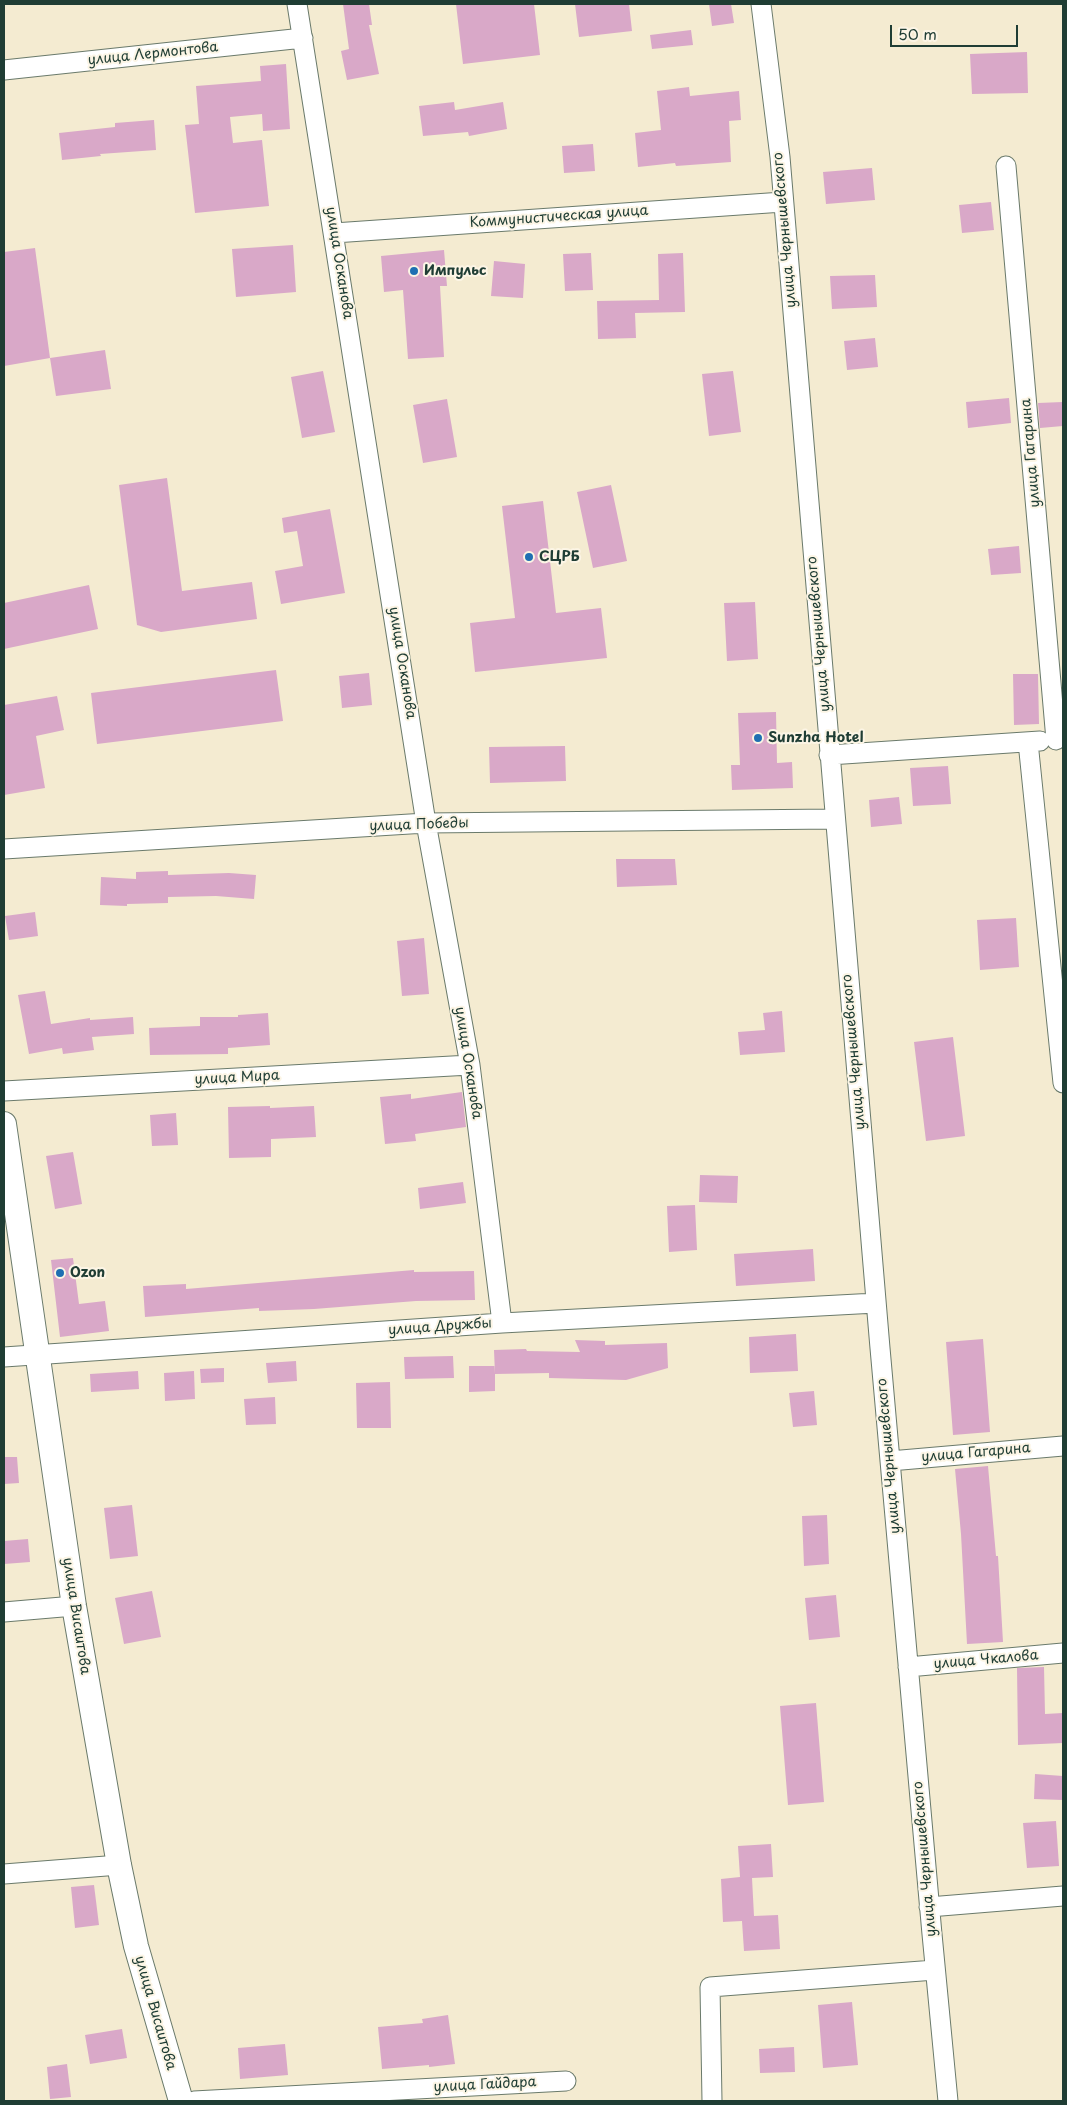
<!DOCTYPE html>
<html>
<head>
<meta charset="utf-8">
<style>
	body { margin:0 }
	#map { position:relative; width:1067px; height:2105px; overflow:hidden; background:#f4ebd1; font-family:"Playpen Sans",sans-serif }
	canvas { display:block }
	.frame { position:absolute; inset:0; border:5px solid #1f3d34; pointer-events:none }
	.scale { position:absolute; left:890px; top:25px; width:128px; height:22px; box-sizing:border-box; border:2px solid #1f3d34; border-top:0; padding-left:6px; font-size:15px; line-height:18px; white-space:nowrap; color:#1f3d34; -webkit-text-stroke:4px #fcf5e5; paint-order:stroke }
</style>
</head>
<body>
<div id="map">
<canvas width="1067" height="2105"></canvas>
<div class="frame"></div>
<div class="scale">50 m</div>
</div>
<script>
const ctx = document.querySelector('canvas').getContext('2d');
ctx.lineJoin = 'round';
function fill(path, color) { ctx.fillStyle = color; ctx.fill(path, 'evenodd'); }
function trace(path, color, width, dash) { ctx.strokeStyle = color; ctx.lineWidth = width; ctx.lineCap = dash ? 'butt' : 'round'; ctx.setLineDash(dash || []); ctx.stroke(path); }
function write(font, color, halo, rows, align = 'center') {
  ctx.font = font + ' "Playpen Sans",sans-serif'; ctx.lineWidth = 4; ctx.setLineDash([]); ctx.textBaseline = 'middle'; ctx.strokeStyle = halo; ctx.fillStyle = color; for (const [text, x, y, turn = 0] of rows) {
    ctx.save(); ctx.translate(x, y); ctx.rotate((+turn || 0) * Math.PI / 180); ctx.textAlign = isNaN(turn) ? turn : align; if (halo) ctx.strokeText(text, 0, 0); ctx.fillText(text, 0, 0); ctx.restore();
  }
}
const building = new Path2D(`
	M 343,4 L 369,4 L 372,25 L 369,25 L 379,74 L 347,80 L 341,51 L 349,49 Z
	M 456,4 L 534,4 L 540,55 L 463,64 Z
	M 575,4 L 629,4 L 632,31 L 579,37 Z
	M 709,4 L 731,4 L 734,23 L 712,26 Z
	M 691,30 L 693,45 L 652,49 L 650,35 Z
	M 1027,52 L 1028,93 L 972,94 L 970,54 Z
	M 286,64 L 290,129 L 263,131 L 262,114 L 230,117 L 233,143 L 262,140 L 269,206 L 195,213 L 185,125 L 199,124 L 196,86 L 261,81 L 260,66 Z
	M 689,87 L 690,96 L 739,91 L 741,120 L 729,121 L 731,162 L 676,166 L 675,163 L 638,167 L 635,133 L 661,130 L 657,91 Z
	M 454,102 L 455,110 L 503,102 L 507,129 L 469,136 L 468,132 L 423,136 L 419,106 Z
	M 154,120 L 156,150 L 100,154 L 101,156 L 62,160 L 59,133 L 115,127 L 115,123 Z
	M 593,144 L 595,171 L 564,173 L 562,146 Z
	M 872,168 L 875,200 L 826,204 L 823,172 Z
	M 991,202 L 994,230 L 962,233 L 959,205 Z
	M 293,245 L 296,292 L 236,297 L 232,249 Z
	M 35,248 L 50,358 L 4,366 L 4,252 Z
	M 444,250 L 447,286 L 440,286 L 444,357 L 408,359 L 403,290 L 384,292 L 381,256 Z
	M 591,253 L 593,290 L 565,291 L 563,254 Z
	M 683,253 L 685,312 L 635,313 L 636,338 L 598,339 L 597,301 L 659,300 L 658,254 Z
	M 494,261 L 525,264 L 523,298 L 491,296 Z
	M 875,275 L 877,307 L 832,309 L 830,276 Z
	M 875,338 L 878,367 L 847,370 L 844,341 Z
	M 105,350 L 111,389 L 56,396 L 50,358 Z
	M 323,371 L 335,432 L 302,438 L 291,377 Z
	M 733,371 L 741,432 L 709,436 L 702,374 Z
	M 1009,398 L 1011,423 L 968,428 L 966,402 Z
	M 447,399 L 457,457 L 423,463 L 413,405 Z
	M 1063,402 L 1063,426 L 1040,428 L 1038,403 Z
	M 167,478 L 182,591 L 252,582 L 257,619 L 161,632 L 137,625 L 119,485 Z
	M 611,485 L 627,561 L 593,568 L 577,492 Z
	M 543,501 L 556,613 L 601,608 L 607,658 L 475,672 L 470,623 L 515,618 L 502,506 Z
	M 330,509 L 345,593 L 281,604 L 275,571 L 303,566 L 297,531 L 284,533 L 282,518 Z
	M 1019,546 L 1021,573 L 991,575 L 988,549 Z
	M 89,585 L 98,629 L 4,649 L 4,603 Z
	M 755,602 L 758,659 L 727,661 L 724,603 Z
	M 276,670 L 283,721 L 97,744 L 91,693 Z
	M 369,673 L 372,705 L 342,708 L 339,676 Z
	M 1013,674 L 1038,674 L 1039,724 L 1014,725 Z
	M 57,696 L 64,730 L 36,736 L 45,788 L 4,795 L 4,705 Z
	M 776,712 L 777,763 L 792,762 L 793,788 L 732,790 L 731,765 L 740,765 L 738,713 Z
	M 565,746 L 566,781 L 490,783 L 489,747 Z
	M 948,766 L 951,804 L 913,806 L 910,768 Z
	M 899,797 L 902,824 L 871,827 L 869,800 Z
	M 616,859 L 675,859 L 677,885 L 617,887 Z
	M 168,871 L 168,875 L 229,873 L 256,875 L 254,899 L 216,896 L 168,897 L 168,903 L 127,904 L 127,906 L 100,905 L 101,877 L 136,879 L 136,872 Z
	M 35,912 L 38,936 L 9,940 L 5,916 Z
	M 1016,918 L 1019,967 L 980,970 L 977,920 Z
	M 424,938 L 429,994 L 402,996 L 397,941 Z
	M 45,991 L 51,1024 L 90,1018 L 90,1020 L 133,1017 L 134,1034 L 92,1037 L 94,1050 L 63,1054 L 62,1048 L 29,1054 L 18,995 Z
	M 782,1011 L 785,1052 L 740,1055 L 738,1032 L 765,1030 L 763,1013 Z
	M 268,1013 L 270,1045 L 228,1048 L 228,1054 L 150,1055 L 149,1028 L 200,1026 L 200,1017 L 238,1017 L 238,1015 Z
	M 953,1037 L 965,1136 L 926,1141 L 914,1042 Z
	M 462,1092 L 466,1127 L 415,1134 L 416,1141 L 385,1144 L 380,1097 L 411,1094 L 411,1099 Z
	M 270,1106 L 270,1108 L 314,1106 L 316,1137 L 271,1139 L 271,1157 L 229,1158 L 228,1107 Z
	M 176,1113 L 178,1145 L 152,1146 L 150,1115 Z
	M 73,1152 L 82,1204 L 55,1209 L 46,1156 Z
	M 700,1175 L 738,1176 L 737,1203 L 699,1202 Z
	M 463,1182 L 466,1203 L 420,1209 L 418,1188 Z
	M 695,1205 L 697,1250 L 669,1252 L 667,1206 Z
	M 813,1249 L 815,1281 L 736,1286 L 734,1254 Z
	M 73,1258 L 79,1304 L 105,1301 L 109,1331 L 60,1337 L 51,1260 Z
	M 414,1270 L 414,1272 L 474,1271 L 475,1300 L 416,1301 L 314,1309 L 259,1311 L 259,1308 L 145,1317 L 143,1286 L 186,1284 L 186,1289 Z
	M 796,1334 L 798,1371 L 750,1373 L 749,1337 Z
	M 983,1339 L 990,1432 L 953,1435 L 946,1342 Z
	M 575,1340 L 605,1341 L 605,1345 L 667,1343 L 668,1368 L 626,1380 L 549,1378 L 549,1373 L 495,1374 L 494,1350 L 526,1349 L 527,1351 L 580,1352 Z
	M 453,1356 L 454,1378 L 405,1379 L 404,1357 Z
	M 296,1361 L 297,1381 L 268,1383 L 266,1363 Z
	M 469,1366 L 495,1366 L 495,1391 L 469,1392 Z
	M 224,1368 L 224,1382 L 201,1383 L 200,1369 Z
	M 138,1371 L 139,1389 L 91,1392 L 90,1374 Z
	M 194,1371 L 195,1399 L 165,1401 L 164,1373 Z
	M 390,1382 L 391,1428 L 357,1428 L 356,1383 Z
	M 814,1391 L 817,1425 L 793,1427 L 789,1393 Z
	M 275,1397 L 276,1424 L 246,1425 L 244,1399 Z
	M 4,1457 L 17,1457 L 19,1483 L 4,1484 Z
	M 988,1466 L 996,1556 L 998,1556 L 1003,1642 L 967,1644 L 961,1534 L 955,1469 Z
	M 132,1505 L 138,1556 L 110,1559 L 104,1508 Z
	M 827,1515 L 829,1564 L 804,1566 L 802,1516 Z
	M 28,1539 L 30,1562 L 4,1564 L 4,1541 Z
	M 152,1591 L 161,1637 L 124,1644 L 115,1598 Z
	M 836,1595 L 840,1637 L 809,1640 L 805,1598 Z
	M 1044,1667 L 1045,1714 L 1063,1713 L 1063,1743 L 1018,1745 L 1017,1668 Z
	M 816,1703 L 824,1802 L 788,1805 L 780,1706 Z
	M 1035,1774 L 1063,1776 L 1063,1800 L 1034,1799 Z
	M 1056,1821 L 1059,1866 L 1027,1868 L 1023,1823 Z
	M 771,1844 L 773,1877 L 752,1878 L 754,1916 L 778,1915 L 780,1949 L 744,1951 L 742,1921 L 723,1922 L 721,1879 L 740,1877 L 738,1846 Z
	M 94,1885 L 99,1925 L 75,1928 L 71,1887 Z
	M 852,2002 L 858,2065 L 823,2068 L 818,2005 Z
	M 448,2015 L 455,2064 L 429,2067 L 429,2065 L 382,2069 L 378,2027 L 423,2023 L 422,2019 Z
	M 122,2029 L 127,2058 L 90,2064 L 85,2035 Z
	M 285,2044 L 288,2075 L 240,2079 L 238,2048 Z
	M 794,2047 L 795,2072 L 760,2073 L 759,2049 Z
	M 67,2064 L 71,2097 L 50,2099 L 47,2067 Z`);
const minor = new Path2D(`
	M 297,4 L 426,823 L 470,1065 L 502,1323
	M 761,4 L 780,157 L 880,1348 L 932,1934 L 948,2101
	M 4,70 L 303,38
	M 1006,166 L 1056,740
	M 334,233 L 783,202
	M 1028,742 L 1063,1083
	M 829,755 L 1040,741
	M 4,849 L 426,823 L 834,819
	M 4,1091 L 470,1065
	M 4,1357 L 502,1323 L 876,1303
	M 890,1461 L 1063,1446
	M 4,1612 L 74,1606
	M 908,1667 L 1063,1653
	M 4,1874 L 119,1865
	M 929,1907 L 1063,1896
	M 194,2101 L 566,2081
	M 712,2101 L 710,1987 L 935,1970`);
const tertiary = new Path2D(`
	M 4,1124 L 74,1606 L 119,1865 L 136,1946 L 181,2101`);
const markers = [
	[414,271,5,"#1f6fb2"],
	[529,557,5,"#1f6fb2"],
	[758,738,5,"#1f6fb2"],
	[60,1273,5,"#1f6fb2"]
];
const streetNames = [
	["улица Лермонтова",153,54,-6],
	["Коммунистическая улица",559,217,-4],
	["улица Чернышевского",785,230,-95],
	["улица Осканова",339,263,81],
	["улица Гагарина",1031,453,-95],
	["улица Чернышевского",819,634,-95],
	["улица Осканова",402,663,81],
	["улица Победы",419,825,-2],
	["улица Чернышевского",854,1052,-95],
	["улица Осканова",468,1063,81],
	["улица Мира",237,1078,-3],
	["улица Дружбы",440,1327,-4],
	["улица Гагарина",976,1453,-5],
	["улица Чернышевского",889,1456,-95],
	["улица Висаитова",76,1616,81],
	["улица Чкалова",986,1660,-5],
	["улица Чернышевского",925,1859,-95],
	["улица Висаитова",155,2013,74],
	["улица Гайдара",485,2085,-3]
];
const poiNames = [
	["Импульс",424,271],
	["СЦРБ",539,557],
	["Sunzha Hotel",768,738],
	["Ozon",70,1273]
];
fill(building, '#d9a8c8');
trace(minor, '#6a7a6b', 21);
trace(tertiary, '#6a7a6b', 26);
trace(minor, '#fff', 19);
trace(tertiary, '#fff', 24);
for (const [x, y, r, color] of markers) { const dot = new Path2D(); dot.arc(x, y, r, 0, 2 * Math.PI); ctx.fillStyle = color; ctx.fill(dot); trace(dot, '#fcf5e5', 2); }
write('14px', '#1f3d34', '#fcf5e5', streetNames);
write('bold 14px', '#1f3d34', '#fcf5e5', poiNames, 'left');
</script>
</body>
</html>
